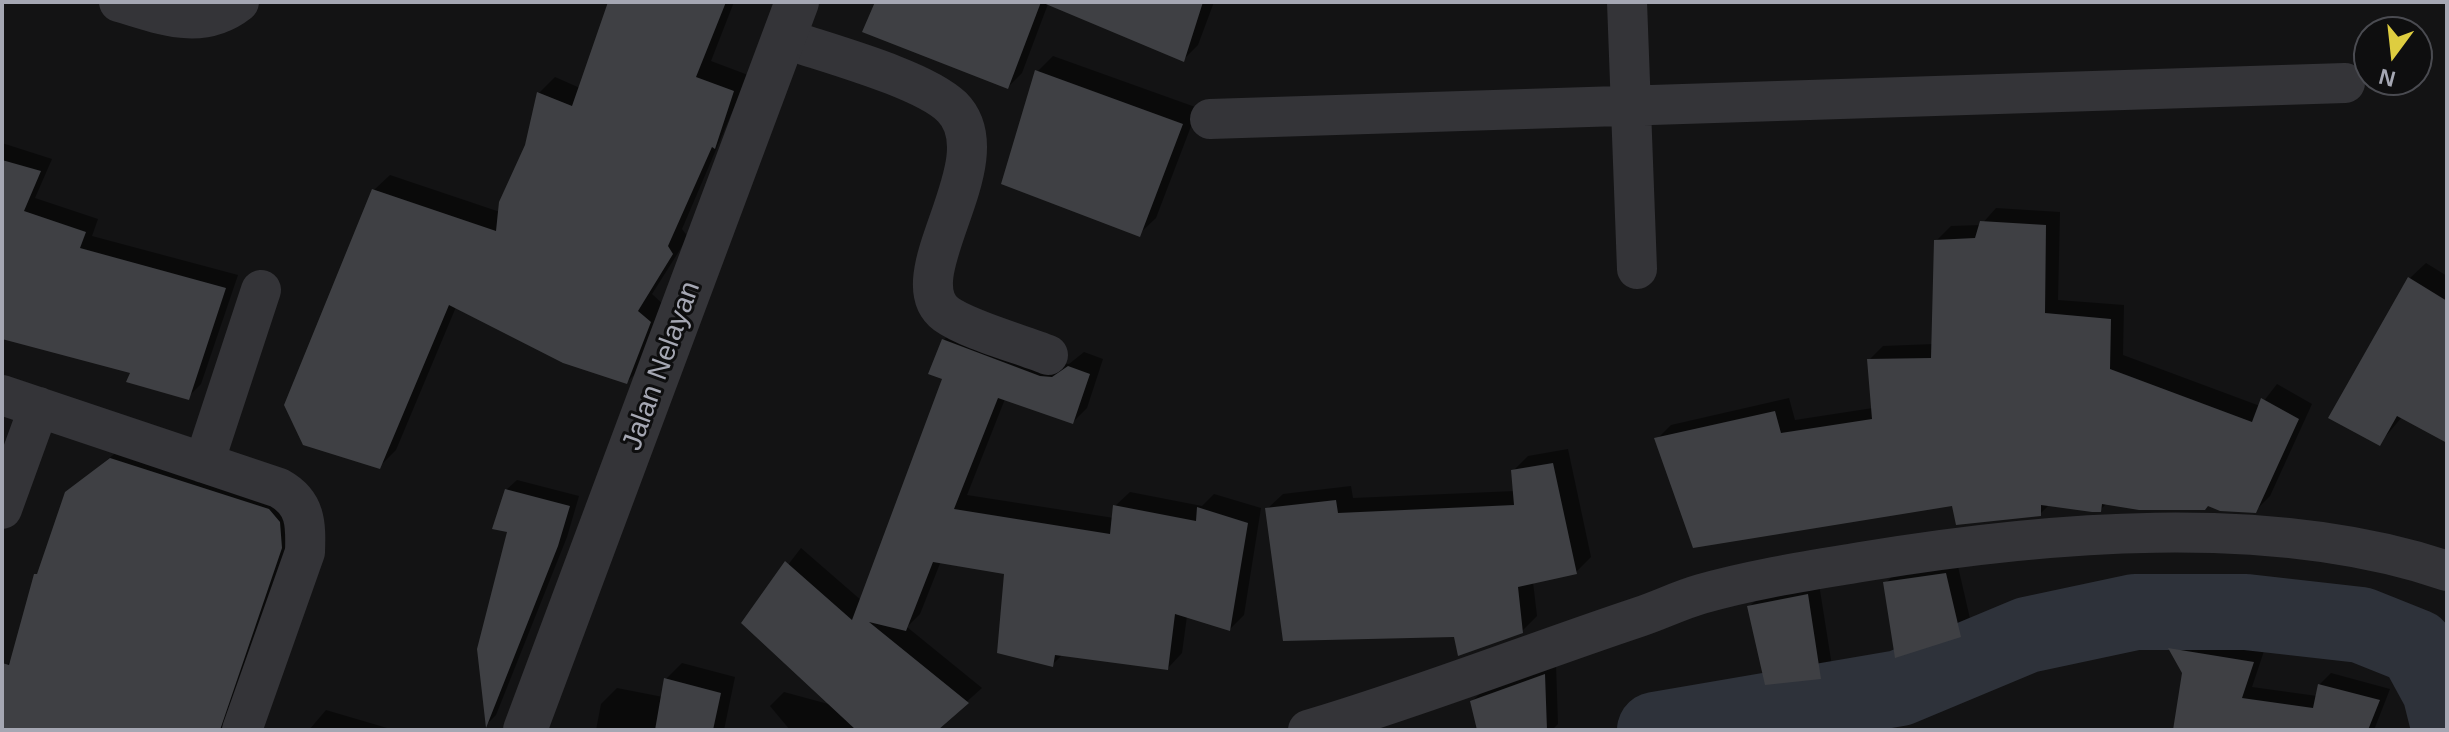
<!DOCTYPE html>
<html>
<head>
<meta charset="utf-8">
<style>
	body { margin:0 }
	#map { position:relative; width:2449px; height:732px; overflow:hidden; background:#131314; font-family:Helvetica,sans-serif }
	canvas { display:block }
	.frame { position:absolute; inset:0; border:4px solid #a5a7b3; pointer-events:none }
	.north { position:absolute; left:2353px; top:16px; width:80px; height:80px; box-sizing:border-box; background:#0e0e0f; border:2px solid #4a4b51; border-radius:50%; rotate:195deg; font-size:22px; font-weight:700; line-height:32px; text-align:center; color:#a5a7b3 }
	.north::after { content:''; display:block; margin:auto; width:28px; height:36px; background:#decd40; clip-path:polygon(50% 0,100% 100%,50% 72%,0 100%) }
</style>
</head>
<body>
<div id="map">
<canvas width="2449" height="732"></canvas>
<div class="frame"></div>
<div class="north">N</div>
</div>
<script>
const ctx = document.querySelector('canvas').getContext('2d');
ctx.lineJoin = 'round';
function fill(path, color) { ctx.fillStyle = color; ctx.fill(path, 'evenodd'); }
function trace(path, color, width, dash) { ctx.strokeStyle = color; ctx.lineWidth = width; ctx.lineCap = dash ? 'butt' : 'round'; ctx.setLineDash(dash || []); ctx.stroke(path); }
function write(font, color, halo, rows, align = 'center') {
  ctx.font = font + ' Helvetica,sans-serif'; ctx.lineWidth = 6; ctx.setLineDash([]); ctx.textBaseline = 'middle'; ctx.strokeStyle = halo; ctx.fillStyle = color; for (const [text, x, y, turn = 0] of rows) {
    ctx.save(); ctx.translate(x, y); ctx.rotate((+turn || 0) * Math.PI / 180); ctx.textAlign = isNaN(turn) ? turn : align; if (halo) ctx.strokeText(text, 0, 0); ctx.fillText(text, 0, 0); ctx.restore();
  }
}
const shadow = new Path2D(`
	M 610,2 L 734,2 L 711,61 L 748,75 L 682,229 L 688,237 L 652,294 L 665,306 L 643,366 L 627,382 L 456,307 L 396,450 L 380,466 L 374,190 L 390,175 L 500,212 L 527,145 L 539,93 L 555,77 L 580,88 Z
	M 877,2 L 1214,2 L 1198,45 L 1184,59 L 1048,4 L 1022,73 L 1008,87 Z
	M 1053,56 L 1198,108 L 1156,218 L 1139,234 L 1037,72 Z
	M 2,143 L 52,159 L 35,198 L 98,219 L 92,236 L 238,275 L 201,384 L 188,397 L 132,372 L 2,338 Z
	M 1996,208 L 2060,212 L 2058,300 L 2124,305 L 2123,355 L 2260,406 L 2277,384 L 2312,404 L 2270,496 L 2255,511 L 2209,504 L 2107,503 L 2100,510 L 2050,504 L 2040,514 L 1954,503 L 1657,439 L 1671,425 L 1789,398 L 1795,420 L 1873,408 L 1869,360 L 1883,346 L 1934,344 L 1936,241 L 1951,226 L 1981,225 Z
	M 2426,263 L 2447,276 L 2447,441 L 2402,417 L 2380,443 L 2410,278 Z
	M 958,325 L 1055,363 L 1069,364 L 1084,352 L 1103,359 L 1087,408 L 1073,422 L 1005,399 L 967,495 L 1114,518 L 1115,506 L 1130,492 L 1202,506 L 1214,494 L 1261,508 L 1244,615 L 1230,629 L 1187,616 L 1182,653 L 1168,668 L 1063,654 L 1052,665 L 1006,572 L 941,561 L 920,614 L 907,627 L 982,688 L 935,730 L 790,730 L 770,706 L 784,692 L 832,705 L 744,622 L 801,548 L 862,601 L 945,378 L 944,340 Z
	M 125,445 L 295,512 L 238,730 L 2,730 L 2,686 L 7,665 L 12,659 L 36,575 L 41,570 L 67,493 Z
	M 1568,449 L 1591,557 L 1576,572 L 1533,582 L 1537,616 L 1522,631 L 1455,635 L 1267,509 L 1283,494 L 1351,486 L 1353,498 L 1515,491 L 1513,471 L 1528,456 Z
	M 517,480 L 579,496 L 567,537 L 496,715 L 487,724 L 510,530 L 506,490 Z
	M 1957,562 L 1971,623 L 1960,635 L 1886,583 L 1897,571 Z
	M 1819,584 L 1832,666 L 1820,677 L 1749,607 L 1761,595 Z
	M 2182,637 L 2264,651 L 2252,687 L 2317,696 L 2320,684 L 2331,673 L 2390,689 L 2374,730 L 2175,730 L 2184,673 L 2171,648 Z
	M 682,663 L 735,677 L 724,730 L 596,730 L 601,704 L 617,688 L 663,697 L 666,679 Z
	M 1556,664 L 1558,724 L 1552,730 L 1479,730 L 1472,701 L 1484,690 Z
	M 326,710 L 394,730 L 309,730 Z`);
const river = new Path2D(`
	M 1655,730 L 1900,688 L 2027,635 L 2135,612 L 2246,612 L 2361,625 L 2416,647 L 2440,691 L 2447,719`);
const building = new Path2D(`
	M 608,2 L 726,2 L 696,77 L 734,91 L 715,149 L 712,147 L 668,246 L 673,254 L 638,311 L 651,322 L 627,384 L 563,363 L 449,305 L 380,469 L 303,445 L 284,405 L 372,189 L 496,231 L 499,202 L 525,145 L 537,92 L 572,106 Z
	M 875,2 L 1203,2 L 1184,62 L 1041,2 L 1008,89 L 862,32 Z
	M 1035,70 L 1183,124 L 1140,237 L 1001,184 Z
	M 2,160 L 41,171 L 24,211 L 86,232 L 80,248 L 226,288 L 189,400 L 126,382 L 130,373 L 2,339 Z
	M 1980,221 L 2046,225 L 2045,313 L 2111,319 L 2110,369 L 2252,422 L 2261,398 L 2299,419 L 2256,513 L 2220,511 L 2208,506 L 2205,510 L 2139,510 L 2102,504 L 2101,512 L 2092,512 L 2041,505 L 2041,516 L 1956,525 L 1952,506 L 1693,548 L 1654,438 L 1775,411 L 1781,433 L 1872,419 L 1867,359 L 1931,358 L 1934,240 L 1975,238 Z
	M 2408,277 L 2447,301 L 2447,443 L 2397,416 L 2380,446 L 2328,418 Z
	M 942,339 L 1040,376 L 1052,377 L 1068,366 L 1090,374 L 1073,424 L 998,398 L 954,509 L 1110,534 L 1113,505 L 1196,521 L 1197,507 L 1248,523 L 1230,631 L 1175,614 L 1168,670 L 1055,655 L 1053,667 L 997,653 L 1004,574 L 933,562 L 906,631 L 869,622 L 969,703 L 938,730 L 856,730 L 741,623 L 785,561 L 852,620 L 942,379 L 928,374 Z
	M 110,458 L 269,509 L 280,522 L 282,548 L 220,730 L 2,730 L 2,663 L 9,665 L 34,574 L 37,574 L 65,492 Z
	M 1553,463 L 1577,574 L 1518,587 L 1523,633 L 1458,656 L 1454,637 L 1283,641 L 1265,508 L 1336,500 L 1338,513 L 1514,505 L 1511,470 Z
	M 505,489 L 570,506 L 558,546 L 486,728 L 477,649 L 507,532 L 492,529 Z
	M 1946,573 L 1961,637 L 1895,658 L 1883,582 Z
	M 1808,594 L 1821,679 L 1765,685 L 1747,606 Z
	M 2168,648 L 2254,662 L 2242,698 L 2313,708 L 2318,684 L 2380,700 L 2368,730 L 2173,730 L 2182,673 Z
	M 1545,674 L 1547,730 L 1477,730 L 1470,701 Z
	M 664,678 L 721,693 L 713,730 L 655,730 Z`);
const minor = new Path2D(`
	M 119,2 C 161,14 201,32 239,2
	M 1627,2 L 1637,269
	M 783,38 C 826,53 922,78 952,107 C 1005,160 897,277 946,314 C 968,330 1021,344 1048,355
	M 1210,119 L 2345,83
	M 2,395 L 279,488 C 306,503 306,524 305,552 L 242,730
	M 204,463 L 261,290
	M 2,509 L 39,407
	M 1308,730 C 1420,697 1528,654 1639,617 C 1660,610 1680,600 1701,594 C 1753,579 1808,571 1861,562 C 2042,532 2270,511 2447,571`);
const tertiary = new Path2D(`
	M 525,730 L 797,2`);
const streetNames = [
	["Jalan Nelayan",662,366,-70]
];
fill(shadow, '#0007');
trace(river, '#2e323a', 76);
fill(building, '#3f4044');
trace(minor, '#343438', 40);
trace(tertiary, '#343438', 44);
write('28px', '#a5a7b3', '#0e0e0f', streetNames);
</script>
</body>
</html>
